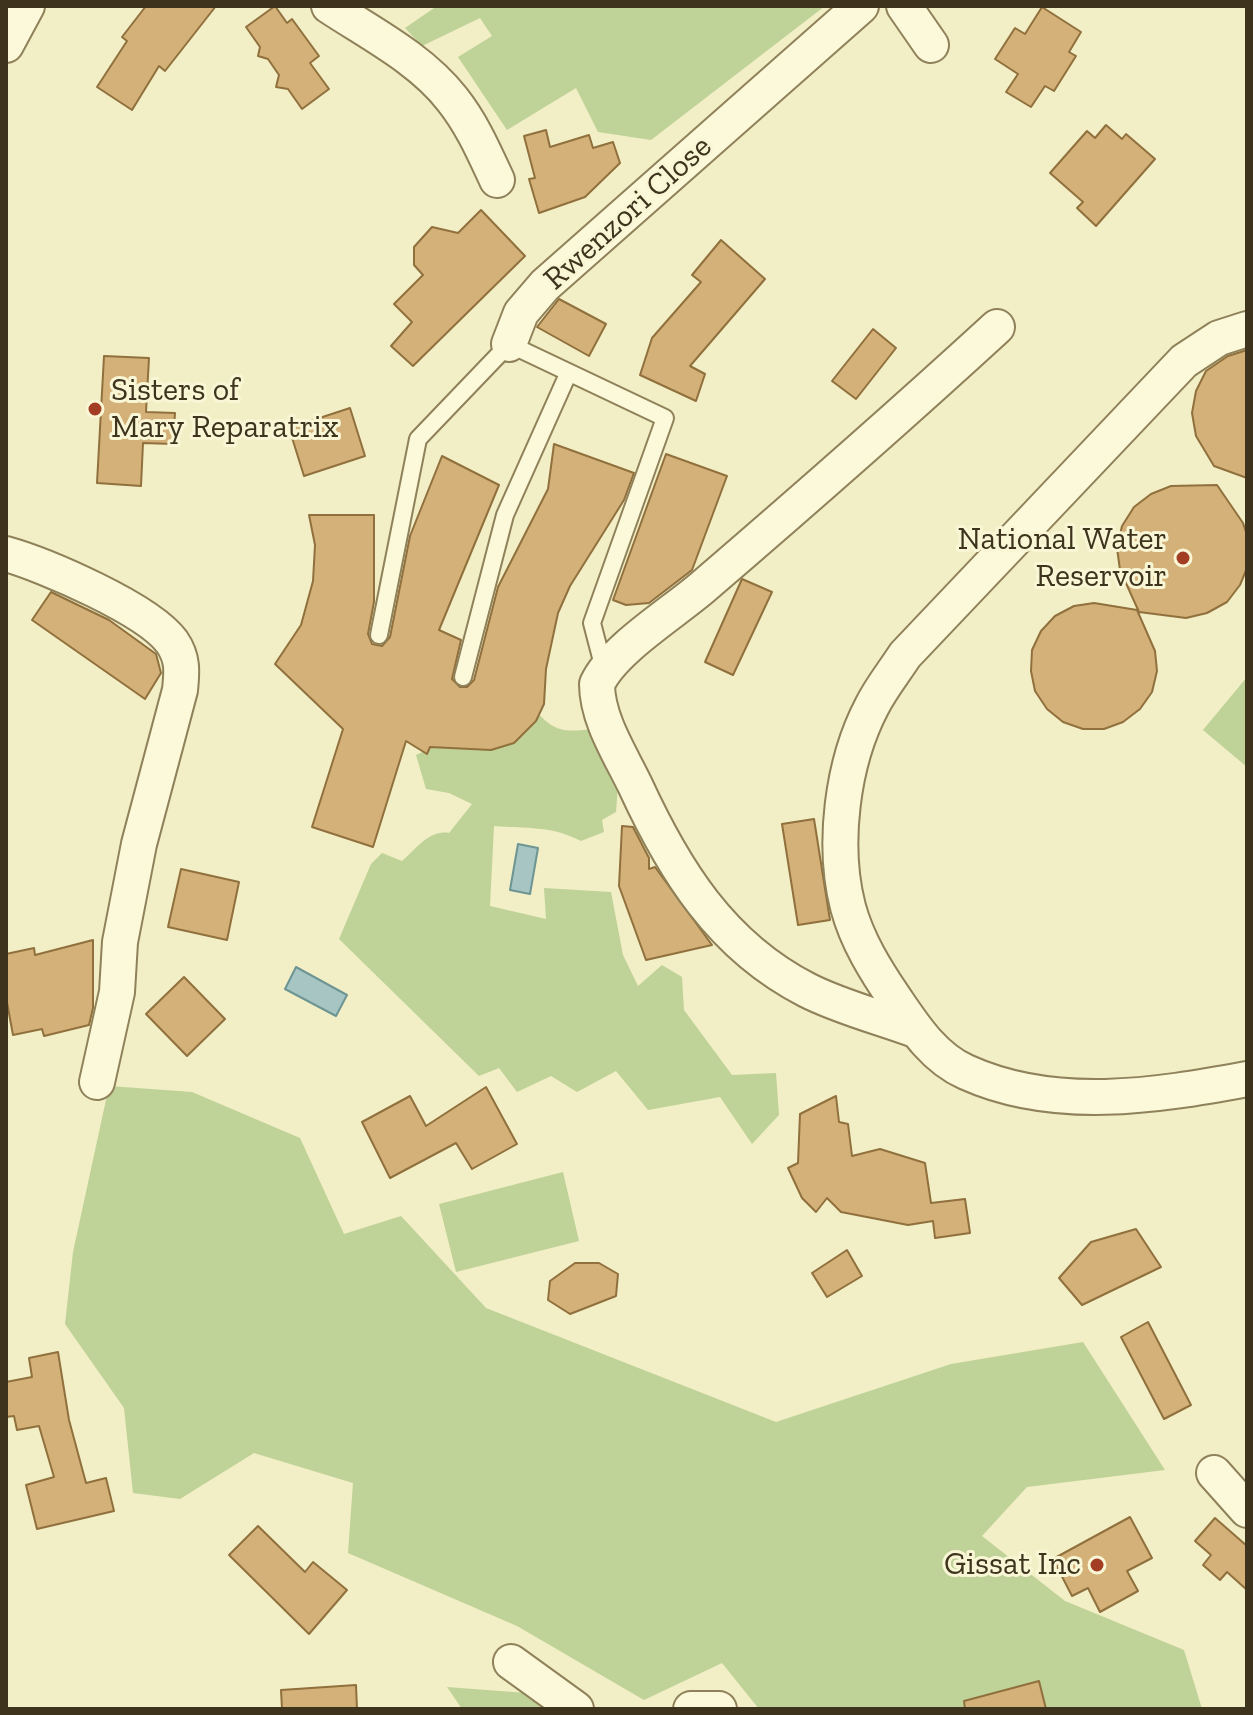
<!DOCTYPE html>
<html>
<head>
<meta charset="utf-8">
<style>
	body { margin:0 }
	#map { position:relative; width:1253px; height:1715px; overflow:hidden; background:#f2eec5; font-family:"Zilla Slab",serif }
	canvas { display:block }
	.frame { position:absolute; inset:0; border:8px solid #3e341e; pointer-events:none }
</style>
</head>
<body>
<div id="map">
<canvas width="1253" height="1715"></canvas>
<div class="frame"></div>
</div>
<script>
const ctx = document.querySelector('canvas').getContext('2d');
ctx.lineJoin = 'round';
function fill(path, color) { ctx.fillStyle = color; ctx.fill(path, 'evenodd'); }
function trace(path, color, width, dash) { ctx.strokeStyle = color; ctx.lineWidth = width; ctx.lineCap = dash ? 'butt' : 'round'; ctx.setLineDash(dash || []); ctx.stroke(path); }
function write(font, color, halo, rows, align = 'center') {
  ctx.font = font + ' "Zilla Slab",serif'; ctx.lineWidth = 6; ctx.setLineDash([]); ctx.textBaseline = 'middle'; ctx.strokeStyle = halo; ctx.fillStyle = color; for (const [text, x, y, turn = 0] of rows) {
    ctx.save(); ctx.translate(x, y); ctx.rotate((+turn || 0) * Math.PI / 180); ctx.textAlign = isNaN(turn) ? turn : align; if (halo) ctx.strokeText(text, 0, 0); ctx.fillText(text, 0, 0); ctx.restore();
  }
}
const green = new Path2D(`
	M 437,6 L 825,6 L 651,140 L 598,132 L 576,88 L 507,130 L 458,57 L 492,36 L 480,18 L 422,46 L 405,28 Z
	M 1247,677 L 1247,767 L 1203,730 Z
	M 528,703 C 552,728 556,734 591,729 L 618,784 L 616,812 L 602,820 L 604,832 L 581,841 C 550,825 528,829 494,826 L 490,906 L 546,919 L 544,888 L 611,892 L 623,955 L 638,986 L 662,965 L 682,977 L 684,1010 L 732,1075 L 776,1073 L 779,1115 L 752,1144 L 720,1097 L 648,1110 L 616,1071 L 577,1092 L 551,1076 L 517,1092 L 499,1068 L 479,1076 L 339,939 L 371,864 L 382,853 L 402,861 C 415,850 430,829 449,833 L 472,804 L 449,793 L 426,789 L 416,755 Z
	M 109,1086 L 192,1092 L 300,1138 L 344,1234 L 401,1216 L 486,1308 L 776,1422 L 951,1364 L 1083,1342 L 1165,1470 L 1027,1487 L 982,1536 L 1065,1601 L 1184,1650 L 1202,1709 L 759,1709 L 722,1663 L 644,1700 L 517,1626 L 348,1553 L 353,1483 L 254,1453 L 180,1499 L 133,1493 L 124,1408 L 65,1324 L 73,1252 Z
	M 563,1172 L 579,1241 L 456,1272 L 439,1204 Z
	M 447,1687 L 526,1693 L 557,1709 L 462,1709 Z`);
const water = new Path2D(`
	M 518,844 L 538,848 L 530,894 L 510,890 Z
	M 296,967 L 347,995 L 336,1016 L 285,989 Z`);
const building = new Path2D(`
	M 146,6 L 216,6 L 165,71 L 159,66 L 132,110 L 97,87 L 127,41 L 122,37 Z
	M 275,6 L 287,23 L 292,19 L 319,56 L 310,63 L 329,89 L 302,109 L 288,89 L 276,87 L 279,75 L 268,59 L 258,56 L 260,47 L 246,27 Z
	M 1042,7 L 1081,32 L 1069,52 L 1076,56 L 1054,91 L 1045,86 L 1031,107 L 1006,92 L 1018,74 L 995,59 L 1015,28 L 1025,34 Z
	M 1106,125 L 1122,139 L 1126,134 L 1155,159 L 1096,226 L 1077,208 L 1083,202 L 1050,173 L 1087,131 L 1095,138 Z
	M 546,130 L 550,147 L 589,135 L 593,148 L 613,142 L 620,163 L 585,197 L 539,213 L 529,179 L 535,178 L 524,136 Z
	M 481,210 L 525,256 L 413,366 L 391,346 L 412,322 L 394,304 L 423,275 L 414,265 L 414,247 L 432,227 L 458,233 Z
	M 721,240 L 765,279 L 690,366 L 705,374 L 696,401 L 640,375 L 652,338 L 701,282 L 692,275 Z
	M 559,299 L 606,324 L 589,356 L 537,327 Z
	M 873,329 L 896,348 L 856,399 L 832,381 Z
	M 1247,350 L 1247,478 L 1214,466 L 1196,436 L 1192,413 L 1196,391 L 1206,371 L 1228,356 Z
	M 104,356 L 149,358 L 146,412 L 175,413 L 173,444 L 143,443 L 141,486 L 97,483 Z
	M 350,408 L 365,456 L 304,476 L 289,428 Z
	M 554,444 L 634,473 L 624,500 L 570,586 L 558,613 L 546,669 L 544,704 L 536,721 L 514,743 L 491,750 L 430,747 L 427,754 L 406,741 L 373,847 L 312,827 L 343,729 L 275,664 L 301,625 L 313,581 L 315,545 L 309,515 L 374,515 L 374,602 L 368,634 L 372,644 L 382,646 L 390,637 L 410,536 L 442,456 L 499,485 L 439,630 L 461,640 L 452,679 L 460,687 L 467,687 L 474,680 L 498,587 L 548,489 Z
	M 666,454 L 727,476 L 692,570 L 649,603 L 626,605 L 613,600 Z
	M 1217,485 L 1243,523 L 1247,535 L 1247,568 L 1240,585 L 1227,602 L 1207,613 L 1186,618 L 1139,612 L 1120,570 L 1117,548 L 1122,526 L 1134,507 L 1151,494 L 1171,486 Z
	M 742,579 L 772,592 L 733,675 L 705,662 Z
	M 51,592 L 109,620 L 156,654 L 161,673 L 145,699 L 32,620 Z
	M 1094,603 L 1137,610 L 1155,651 L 1157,671 L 1152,692 L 1140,709 L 1123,722 L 1104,729 L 1083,729 L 1063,722 L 1047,709 L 1035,691 L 1031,671 L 1032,650 L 1041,631 L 1055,616 L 1074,606 Z
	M 814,819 L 830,920 L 798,925 L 782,824 Z
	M 622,826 L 633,827 L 649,858 L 649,869 L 655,867 L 712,945 L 646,960 L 619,886 Z
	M 181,869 L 239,882 L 227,940 L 168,927 Z
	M 93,940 L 93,1008 L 89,1025 L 44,1036 L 42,1029 L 13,1035 L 6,997 L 6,954 L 34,948 L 35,955 Z
	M 184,977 L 225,1019 L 187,1056 L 146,1014 Z
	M 486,1087 L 517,1144 L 472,1169 L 456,1143 L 390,1178 L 362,1122 L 410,1096 L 426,1126 Z
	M 836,1096 L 839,1122 L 848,1124 L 852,1156 L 880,1149 L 925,1163 L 931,1203 L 965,1199 L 970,1233 L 935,1238 L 933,1221 L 908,1225 L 841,1212 L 827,1198 L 816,1212 L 802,1198 L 788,1168 L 798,1163 L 800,1114 Z
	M 1136,1229 L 1161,1267 L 1082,1305 L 1059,1278 L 1091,1242 Z
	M 847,1250 L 862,1276 L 827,1297 L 812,1273 Z
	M 575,1263 L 599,1263 L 618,1274 L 616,1296 L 570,1314 L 548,1300 L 550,1281 Z
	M 1148,1322 L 1191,1405 L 1164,1419 L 1121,1337 Z
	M 58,1352 L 69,1420 L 86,1483 L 106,1478 L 114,1511 L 37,1529 L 26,1485 L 54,1477 L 39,1426 L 17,1430 L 14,1416 L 6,1417 L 6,1382 L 32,1377 L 29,1358 Z
	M 1130,1517 L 1152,1558 L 1127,1571 L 1138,1591 L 1100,1612 L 1088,1588 L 1072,1596 L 1053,1559 Z
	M 1215,1518 L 1247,1546 L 1247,1590 L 1227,1572 L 1220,1580 L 1203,1565 L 1211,1555 L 1195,1541 Z
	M 258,1526 L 305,1572 L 313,1562 L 347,1590 L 309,1634 L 229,1555 Z
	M 1039,1681 L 1046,1709 L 965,1709 L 964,1701 Z
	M 356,1685 L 357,1709 L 282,1709 L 281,1690 Z`);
const service = new Path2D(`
	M 379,635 L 418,439 L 509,344 L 665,418 L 592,623 L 604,669
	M 463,677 L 505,515 L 568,374`);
const minor = new Path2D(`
	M 329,6 C 370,33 421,59 452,99 C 472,124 484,152 497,180
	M 904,6 L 931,45
	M 6,45 L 27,6
	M 1247,329 L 1219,338 L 1184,361 L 905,655 C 894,672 881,688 872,706 C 842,763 832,845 848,907 C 857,941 876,971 895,999 C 914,1027 934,1058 966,1072 C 1054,1112 1156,1096 1247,1079
	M 509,344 L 521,313 L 545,285 L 861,6
	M 6,554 C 45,565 148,609 172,642 C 183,658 182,671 180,690 L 139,844 L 120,942 L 117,992 L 97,1082
	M 915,1030 C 880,1017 840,1007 807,990 C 721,946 674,870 635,785 C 620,754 597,719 597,684 C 613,649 673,613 704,586 C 803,501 901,415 997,327
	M 1214,1473 L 1247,1510
	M 511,1662 L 576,1709
	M 691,1709 L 719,1709`);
const markers = [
	[95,409,8,"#a33e24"],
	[1183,558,8,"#a33e24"],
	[1097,1565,8,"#a33e24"]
];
const streetNames = [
	["Rwenzori Close",628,213,-42]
];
const poiNames = [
	["Sisters of",111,391,"left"],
	["Mary Reparatrix",111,428,"left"],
	["National Water",1167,540],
	["Reservoir",1167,577],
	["Gissat Inc",1081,1565]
];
fill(green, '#bfd298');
fill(water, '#a7c5c3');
trace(water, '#6d9593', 2);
fill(building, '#d3b178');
trace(building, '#90703d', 2);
trace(service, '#8f8159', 20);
trace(minor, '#8f8159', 38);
trace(service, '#fcf9da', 16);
trace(minor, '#fcf9da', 34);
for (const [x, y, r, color] of markers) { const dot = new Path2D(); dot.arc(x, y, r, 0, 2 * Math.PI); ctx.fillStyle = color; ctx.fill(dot); trace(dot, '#f9f6d6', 3); }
write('32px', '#3e341e', '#f9f6d6', streetNames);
write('32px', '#3e341e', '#f9f6d6', poiNames, 'right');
</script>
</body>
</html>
